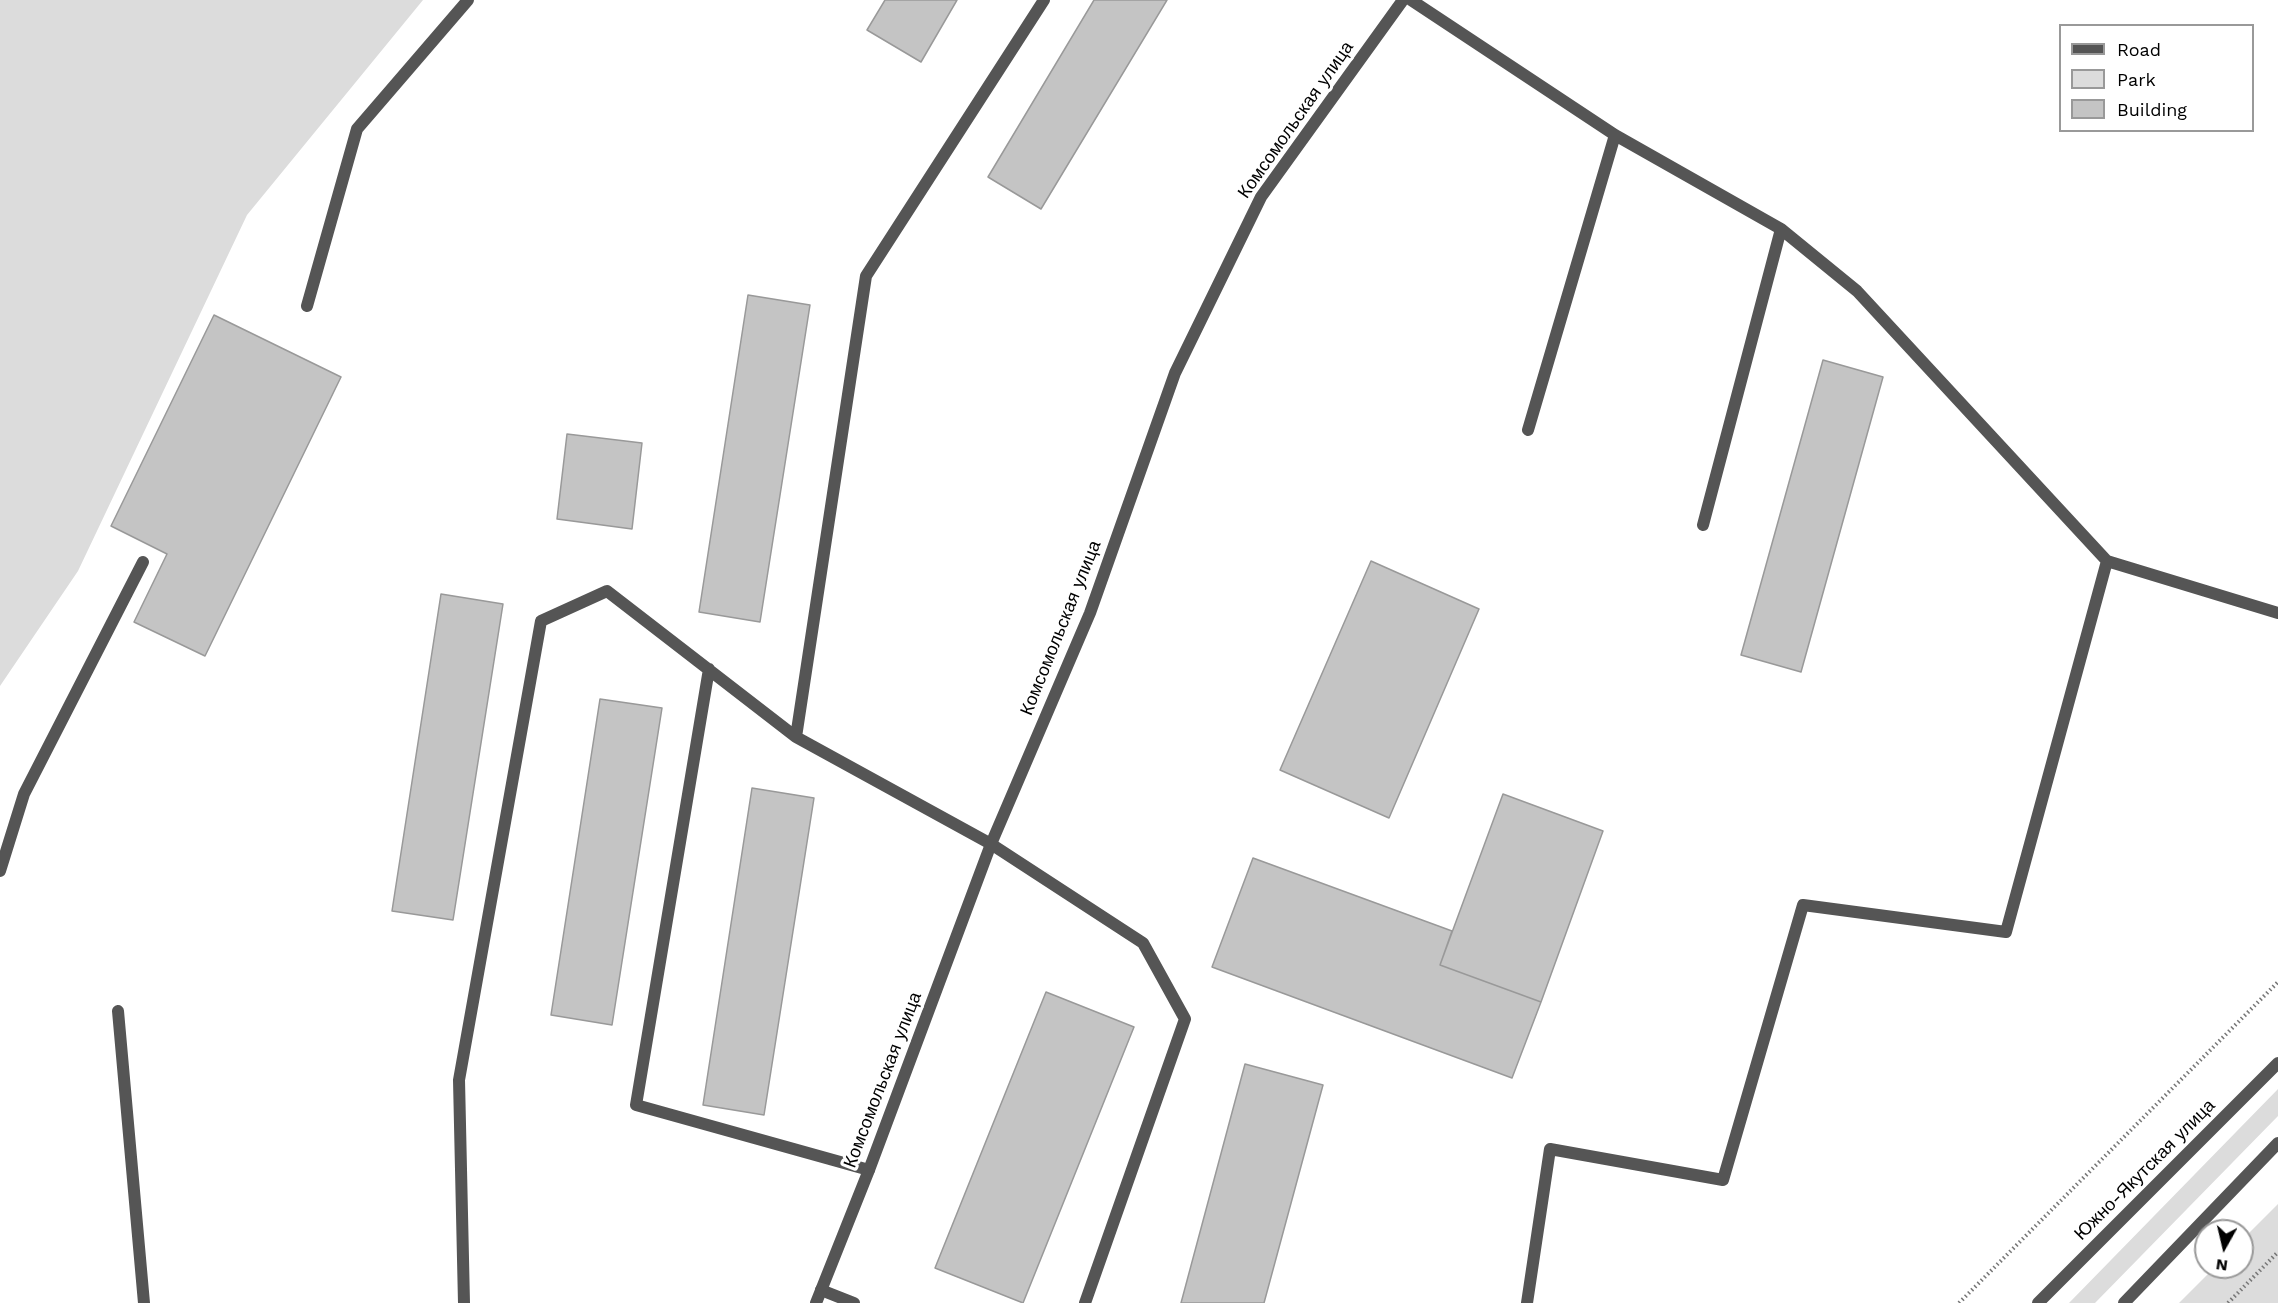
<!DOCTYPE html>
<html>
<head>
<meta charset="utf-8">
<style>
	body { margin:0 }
	#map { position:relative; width:2278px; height:1303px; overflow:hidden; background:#fff; font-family:"Work Sans",sans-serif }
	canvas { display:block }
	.legend { position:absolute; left:2059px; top:24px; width:195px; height:108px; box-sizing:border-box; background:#fff; border:2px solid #999; margin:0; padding:8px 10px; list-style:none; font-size:18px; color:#000 }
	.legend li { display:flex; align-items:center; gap:12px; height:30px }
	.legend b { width:30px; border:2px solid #999 }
	.north { position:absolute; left:2194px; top:1219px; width:60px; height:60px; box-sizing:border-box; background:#fff; border:2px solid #999; border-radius:50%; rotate:188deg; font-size:16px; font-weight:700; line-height:24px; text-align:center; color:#000 }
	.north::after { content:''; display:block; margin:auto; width:21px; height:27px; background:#000; clip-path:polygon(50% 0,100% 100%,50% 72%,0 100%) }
</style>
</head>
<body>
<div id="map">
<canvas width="2278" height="1303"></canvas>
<ul class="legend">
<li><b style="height:8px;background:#555"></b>Road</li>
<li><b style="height:16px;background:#dcdcdc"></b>Park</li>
<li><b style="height:16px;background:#c4c4c4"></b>Building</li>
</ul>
<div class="north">N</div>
</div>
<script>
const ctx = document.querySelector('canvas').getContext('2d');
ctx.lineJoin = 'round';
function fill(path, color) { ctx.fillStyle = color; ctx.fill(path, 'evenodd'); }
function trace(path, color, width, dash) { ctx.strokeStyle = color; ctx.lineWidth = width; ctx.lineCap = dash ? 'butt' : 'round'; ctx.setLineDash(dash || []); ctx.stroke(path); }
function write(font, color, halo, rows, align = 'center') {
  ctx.font = font + ' "Work Sans",sans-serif'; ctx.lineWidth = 6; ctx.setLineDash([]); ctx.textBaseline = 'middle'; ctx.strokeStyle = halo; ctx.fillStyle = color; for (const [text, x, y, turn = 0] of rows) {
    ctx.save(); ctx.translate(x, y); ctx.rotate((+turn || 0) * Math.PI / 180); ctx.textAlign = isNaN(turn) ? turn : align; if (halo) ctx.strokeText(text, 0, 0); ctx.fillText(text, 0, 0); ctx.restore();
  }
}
const green = new Path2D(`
	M 0,0 L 423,0 L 247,215 L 78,571 L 0,686 Z
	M 2278,1089 L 2278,1116 L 2095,1303 L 2069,1303 Z
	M 2278,1204 L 2278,1303 L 2179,1303 L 2215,1267 L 2242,1267 L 2242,1240 Z`);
const building = new Path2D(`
	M 885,0 L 957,0 L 921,62 L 867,30 Z
	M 1094,0 L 1167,0 L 1041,209 L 988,177 Z
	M 748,295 L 810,305 L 760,622 L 699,612 Z
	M 214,315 L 341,377 L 205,656 L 134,622 L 167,554 L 111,526 Z
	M 1823,360 L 1883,377 L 1801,672 L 1741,655 Z
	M 567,434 L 642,443 L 632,529 L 557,519 Z
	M 1371,561 L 1479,609 L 1389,818 L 1280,770 Z
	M 441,594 L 503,604 L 453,920 L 392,911 Z
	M 600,699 L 662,708 L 612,1025 L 551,1015 Z
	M 752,788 L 814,798 L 764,1115 L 703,1105 Z
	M 1503,794 L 1603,831 L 1541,1002 L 1440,965 Z
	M 1253,858 L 1452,931 L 1440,965 L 1541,1002 L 1512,1078 L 1212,967 Z
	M 1046,992 L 1134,1027 L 1023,1303 L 935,1268 Z
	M 1245,1064 L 1323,1085 L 1264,1303 L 1181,1303 Z`);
const path = new Path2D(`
	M 1959,1303 L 2278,982
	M 2228,1303 L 2278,1252`);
const service = new Path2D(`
	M 1411,0 L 1615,135 L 1781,229 L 1857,291 L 2107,561 L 2278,613
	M 307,306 L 357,129 L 468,0
	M 1528,430 L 1615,135
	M 1703,525 L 1781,229
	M 709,669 L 636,1105 L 869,1170
	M 796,737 L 866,276 L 1044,0
	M 0,871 L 24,794 L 143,562
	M 118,1011 L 144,1303
	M 821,1290 L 854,1303
	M 464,1303 L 459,1080 L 541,621 L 607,591 L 796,737 L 991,844 L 1143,943 L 1185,1019 L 1085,1303
	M 1527,1303 L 1550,1149 L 1723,1180 L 1803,905 L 2006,932 L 2107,561`);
const minor = new Path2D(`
	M 816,1303 L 869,1170 L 991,844 L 1090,613 L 1175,373 L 1261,197 L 1403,0`);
const tertiary = new Path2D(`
	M 2038,1303 L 2278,1063
	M 2124,1303 L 2278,1143`);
const streetNames = [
	["Комсомольская улица",1296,120,-55],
	["Комсомольская улица",1061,628,-68],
	["Комсомольская улица",883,1080,-69],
	["Южно-Якутская улица",2145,1170,-45]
];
fill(green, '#dcdcdc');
fill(building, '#c4c4c4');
trace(building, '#999', 1.5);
trace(path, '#777', 4, [1.5, 3]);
trace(service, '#555', 12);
trace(minor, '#555', 12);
trace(tertiary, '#555', 12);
write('18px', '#000', '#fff', streetNames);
</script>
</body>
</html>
